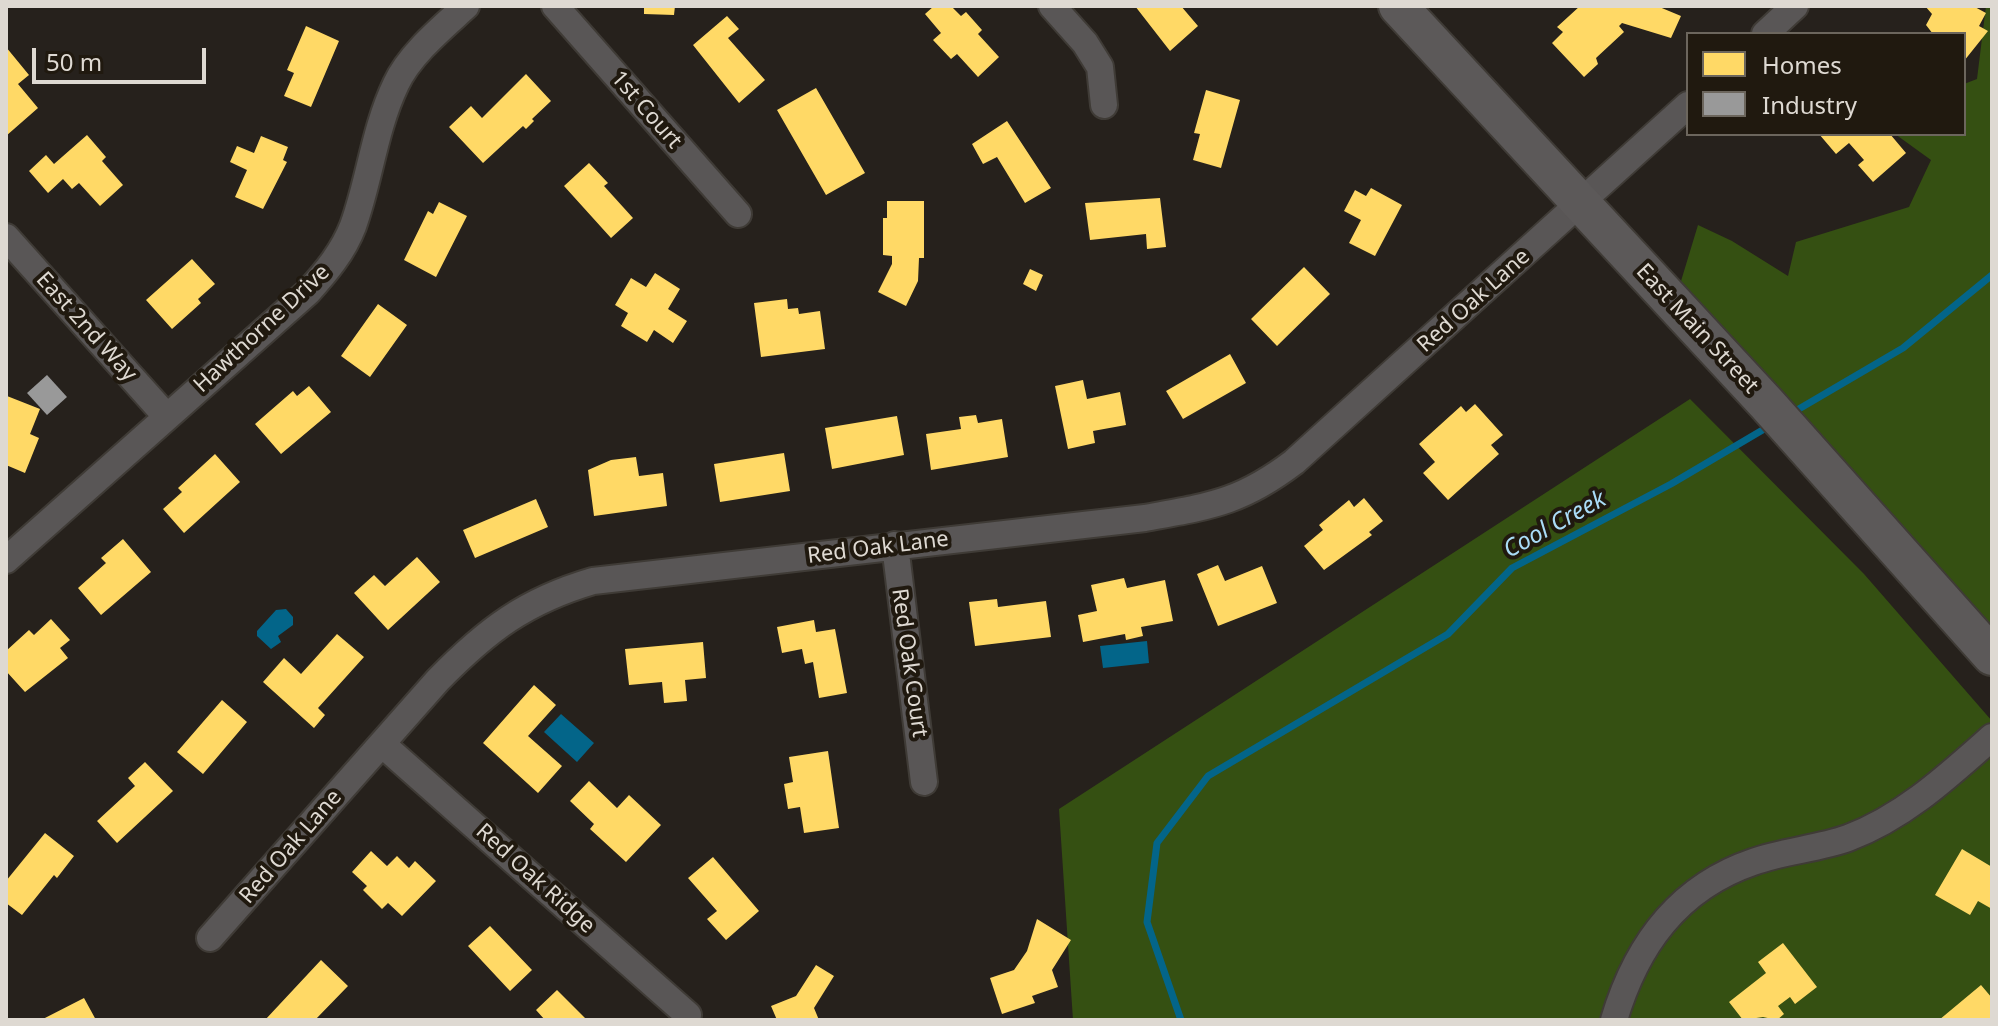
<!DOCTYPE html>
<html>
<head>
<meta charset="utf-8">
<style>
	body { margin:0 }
	#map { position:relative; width:1998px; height:1026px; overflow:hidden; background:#26211c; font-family:"Noto Sans",sans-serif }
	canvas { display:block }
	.frame { position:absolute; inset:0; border:8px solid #ded9d2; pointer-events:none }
	.legend { position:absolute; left:1686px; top:32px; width:280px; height:104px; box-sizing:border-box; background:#20190f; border:2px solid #6c665d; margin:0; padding:10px 14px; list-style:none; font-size:24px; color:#ded9d2 }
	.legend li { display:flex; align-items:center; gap:16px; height:40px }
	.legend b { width:40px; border:2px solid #6c665d }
	.scale { position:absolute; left:32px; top:48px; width:174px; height:36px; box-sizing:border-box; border:4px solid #ded9d2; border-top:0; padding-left:10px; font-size:24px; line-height:28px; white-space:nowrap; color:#ded9d2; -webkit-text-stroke:6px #20190f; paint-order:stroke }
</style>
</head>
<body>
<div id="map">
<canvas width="1998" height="1026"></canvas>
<div class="frame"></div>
<ul class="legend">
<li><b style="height:22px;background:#ffd966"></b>Homes</li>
<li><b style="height:22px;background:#999"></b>Industry</li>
</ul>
<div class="scale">50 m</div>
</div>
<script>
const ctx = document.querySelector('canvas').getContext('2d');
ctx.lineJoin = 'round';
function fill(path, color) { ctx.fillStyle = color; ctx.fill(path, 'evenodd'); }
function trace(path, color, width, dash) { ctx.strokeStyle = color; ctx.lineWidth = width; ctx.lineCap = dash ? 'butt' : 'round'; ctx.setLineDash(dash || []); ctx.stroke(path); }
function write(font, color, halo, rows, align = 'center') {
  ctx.font = font + ' "Noto Sans",sans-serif'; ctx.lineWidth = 8; ctx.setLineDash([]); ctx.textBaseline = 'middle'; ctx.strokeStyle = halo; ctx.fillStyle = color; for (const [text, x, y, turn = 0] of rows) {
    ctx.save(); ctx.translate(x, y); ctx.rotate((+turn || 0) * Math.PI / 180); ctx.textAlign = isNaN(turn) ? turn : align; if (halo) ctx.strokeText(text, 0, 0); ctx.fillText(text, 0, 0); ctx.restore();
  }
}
const forest = new Path2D(`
	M 1986,6 L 1992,6 L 1992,639 L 1678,291 L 1698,225 L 1732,241 L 1788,276 L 1796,242 L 1909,207 L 1931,160 L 1895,134 L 1964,134 L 1964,84 L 1977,79 Z
	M 1690,399 L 1864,574 L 1992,721 L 1992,1020 L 1073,1020 L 1059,809 Z`);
const water = new Path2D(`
	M 286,609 L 293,617 L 293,625 L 278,636 L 281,642 L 271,649 L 257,636 L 257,631 L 276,610 Z
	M 1147,641 L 1149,663 L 1103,668 L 1100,646 Z
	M 561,714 L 594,743 L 577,762 L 544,732 Z`);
const homes = new Path2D(`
	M 644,6 L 675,6 L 674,15 L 644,14 Z
	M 934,6 L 951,6 L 961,16 L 966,12 L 982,30 L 978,34 L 999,57 L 978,77 L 957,54 L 951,59 L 933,40 L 941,33 L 925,14 Z
	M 1135,6 L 1181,6 L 1198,26 L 1170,51 Z
	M 1580,6 L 1657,6 L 1681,16 L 1671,38 L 1622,23 L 1619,26 L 1624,32 L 1596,58 L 1598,64 L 1584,77 L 1552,43 L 1563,32 L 1557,27 Z
	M 1925,6 L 1973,6 L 1986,13 L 1979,26 L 1988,31 L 1964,61 L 1964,34 L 1933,34 L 1926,25 L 1932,14 Z
	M 727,16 L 739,29 L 728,38 L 765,80 L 739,103 L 693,45 Z
	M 306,26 L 339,41 L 311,107 L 284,96 L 294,73 L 287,70 Z
	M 6,47 L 29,75 L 18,84 L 38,108 L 6,136 Z
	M 526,74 L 551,101 L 532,119 L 534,121 L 526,129 L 523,126 L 483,163 L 449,127 L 471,106 L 482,118 Z
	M 816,88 L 865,173 L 826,195 L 777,110 Z
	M 1206,90 L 1240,100 L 1221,168 L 1193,160 L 1200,134 L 1194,133 Z
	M 1007,121 L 1051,188 L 1025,203 L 997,157 L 983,164 L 972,144 Z
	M 1819,134 L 1890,134 L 1906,153 L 1873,182 L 1858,165 L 1864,160 L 1849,143 L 1836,154 Z
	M 87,135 L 106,157 L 102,161 L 123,185 L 100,206 L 79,183 L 72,189 L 63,179 L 48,193 L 29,171 L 46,155 L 54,164 Z
	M 261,136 L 288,147 L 283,160 L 287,162 L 263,209 L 235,197 L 247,170 L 230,162 L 237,146 L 254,153 Z
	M 589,163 L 608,183 L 604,186 L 633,218 L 611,238 L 564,186 Z
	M 1371,188 L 1402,205 L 1375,256 L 1349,243 L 1361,220 L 1344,211 L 1355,190 L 1366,196 Z
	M 1160,198 L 1166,247 L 1147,249 L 1146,234 L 1090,240 L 1085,203 Z
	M 887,201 L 924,201 L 924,258 L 919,258 L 918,281 L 906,306 L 878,292 L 892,264 L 892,256 L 883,255 L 883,218 L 887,218 Z
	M 439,202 L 467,216 L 436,277 L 404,260 L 428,211 L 433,214 Z
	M 192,259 L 215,284 L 198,299 L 201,303 L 172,329 L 146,300 Z
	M 1304,267 L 1330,294 L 1277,346 L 1251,319 Z
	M 1030,269 L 1043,275 L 1036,291 L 1023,284 Z
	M 655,273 L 680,289 L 668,309 L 687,321 L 673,343 L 654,330 L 647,342 L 621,326 L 628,313 L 615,305 L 631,278 L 646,287 Z
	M 787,299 L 788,309 L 798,308 L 799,314 L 820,311 L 825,349 L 761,357 L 754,303 Z
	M 378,304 L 407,325 L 370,377 L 341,356 Z
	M 1230,354 L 1246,383 L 1183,419 L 1166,391 Z
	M 1083,380 L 1087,399 L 1120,392 L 1126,425 L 1093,431 L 1095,443 L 1068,449 L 1055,386 Z
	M 309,386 L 331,412 L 281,454 L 255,424 L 293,391 L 297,396 Z
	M 7,396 L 40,409 L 30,434 L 39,438 L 25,473 L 6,465 Z
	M 1475,404 L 1503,435 L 1491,445 L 1499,454 L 1448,500 L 1423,473 L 1435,462 L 1419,444 L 1461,406 L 1466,412 Z
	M 976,415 L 978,423 L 1002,419 L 1008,457 L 931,470 L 926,434 L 961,429 L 959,417 Z
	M 897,416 L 904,455 L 832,469 L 825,428 Z
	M 784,453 L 790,491 L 720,502 L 714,464 Z
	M 215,454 L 240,482 L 184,533 L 163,509 L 182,492 L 178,488 Z
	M 636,457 L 639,476 L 663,473 L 667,506 L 594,516 L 588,470 L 611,460 Z
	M 1364,498 L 1383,521 L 1369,532 L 1372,535 L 1324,570 L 1304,546 L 1323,530 L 1319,525 L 1349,500 L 1354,507 Z
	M 536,499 L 548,527 L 475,558 L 463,530 Z
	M 123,539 L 151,572 L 101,615 L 78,588 L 106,563 L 101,558 Z
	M 417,557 L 440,582 L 388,630 L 354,593 L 374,575 L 385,586 Z
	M 1218,565 L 1225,581 L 1262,566 L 1277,603 L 1218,626 L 1197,574 Z
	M 1124,578 L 1127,588 L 1165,580 L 1173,621 L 1141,627 L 1143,636 L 1126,640 L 1125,634 L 1083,642 L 1078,615 L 1097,611 L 1091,585 Z
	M 997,599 L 998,607 L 1046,601 L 1051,637 L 975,646 L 969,602 Z
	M 51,619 L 70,640 L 60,648 L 68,658 L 25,692 L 6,671 L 6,651 L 29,630 L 34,635 Z
	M 814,620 L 816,632 L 835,629 L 847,693 L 819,698 L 813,662 L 805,664 L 802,649 L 782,653 L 777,627 Z
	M 337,634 L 364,657 L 318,708 L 325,715 L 314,728 L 263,682 L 284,658 L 301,674 Z
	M 703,642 L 706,678 L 685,680 L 687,701 L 664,703 L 662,682 L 629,685 L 625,649 Z
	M 534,685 L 556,705 L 528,736 L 562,766 L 538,793 L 483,743 Z
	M 222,700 L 247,722 L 203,774 L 177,752 Z
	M 828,751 L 839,828 L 804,833 L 800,807 L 788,809 L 784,784 L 793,782 L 789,757 Z
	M 145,762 L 173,791 L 117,843 L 97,821 L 135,786 L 128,778 Z
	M 589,781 L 617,808 L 629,795 L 661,825 L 626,862 L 590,829 L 594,824 L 570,801 Z
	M 45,833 L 74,856 L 57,878 L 54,875 L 22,915 L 6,903 L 6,881 Z
	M 1962,849 L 1992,867 L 1992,909 L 1978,901 L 1970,915 L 1935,895 Z
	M 371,851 L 387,866 L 397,856 L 409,868 L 415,861 L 436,881 L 402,916 L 388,903 L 382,909 L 363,890 L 367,886 L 352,872 Z
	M 713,857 L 759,911 L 726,940 L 707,919 L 717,911 L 688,878 Z
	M 1037,919 L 1071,940 L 1052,970 L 1058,987 L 1032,996 L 1035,1003 L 1002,1014 L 990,978 L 1014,970 L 1027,951 Z
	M 490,926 L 532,970 L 510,991 L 468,946 Z
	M 1783,943 L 1817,987 L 1795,1004 L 1790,997 L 1778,1006 L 1784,1014 L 1777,1020 L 1763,1017 L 1743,1020 L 1729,1002 L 1766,973 L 1758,962 Z
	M 321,960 L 348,986 L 315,1020 L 265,1020 Z
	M 816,965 L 834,976 L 814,1008 L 819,1020 L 777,1020 L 771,1006 L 796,996 Z
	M 1981,985 L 1992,998 L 1991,1020 L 1939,1020 Z
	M 557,990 L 587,1020 L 545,1020 L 536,1010 Z
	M 84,998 L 96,1020 L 41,1020 Z`);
const industry = new Path2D(`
	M 47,375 L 67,397 L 47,415 L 27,393 Z`);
const stream = new Path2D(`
	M 1792,413 L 1903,348 L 1992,275
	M 1181,1020 L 1147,922 L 1157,843 L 1208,776 L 1448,634 L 1512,568 L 1671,484 L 1771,425`);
const minor = new Path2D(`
	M 555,6 L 738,214
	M 1052,6 L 1085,43 L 1100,67 L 1104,105
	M 1765,34 L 1795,6
	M 6,237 L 167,417
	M 895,545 L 924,782
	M 6,560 L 308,292 C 326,272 343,252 353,226 C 370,179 374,130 396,84 C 410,54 442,28 466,6
	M 382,744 L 688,1015
	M 210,938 L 438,680 C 487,630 525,601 593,581 L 1145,518 C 1210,506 1240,503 1294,462 L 1688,105
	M 1614,1020 C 1636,946 1677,888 1753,862 C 1783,851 1817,849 1848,838 C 1904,817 1948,776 1992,737`);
const secondary = new Path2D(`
	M 1398,6 L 1767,404 L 1992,656`);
const streetNames = [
	["1st Court",646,110,49],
	["Red Oak Lane",1474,301,-42],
	["East 2nd Way",86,327,48],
	["Hawthorne Drive",262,329,-43],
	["East Main Street",1697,329,47],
	["Red Oak Lane",878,548,-7],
	["Red Oak Court",909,663,82],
	["Red Oak Lane",291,847,-49],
	["Red Oak Ridge",535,879,42]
];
const waterNames = [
	["Cool Creek",1555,525,-29]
];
fill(forest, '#355012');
fill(water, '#036589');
fill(homes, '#ffd966');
fill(industry, '#999');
trace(stream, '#036589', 7);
trace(minor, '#3f3b36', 30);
trace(secondary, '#3f3b36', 42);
trace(minor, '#595656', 26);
trace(secondary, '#5c5959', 38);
write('22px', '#ded9d2', '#20190f', streetNames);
write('italic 24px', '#aadcf7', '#20190f', waterNames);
</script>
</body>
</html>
